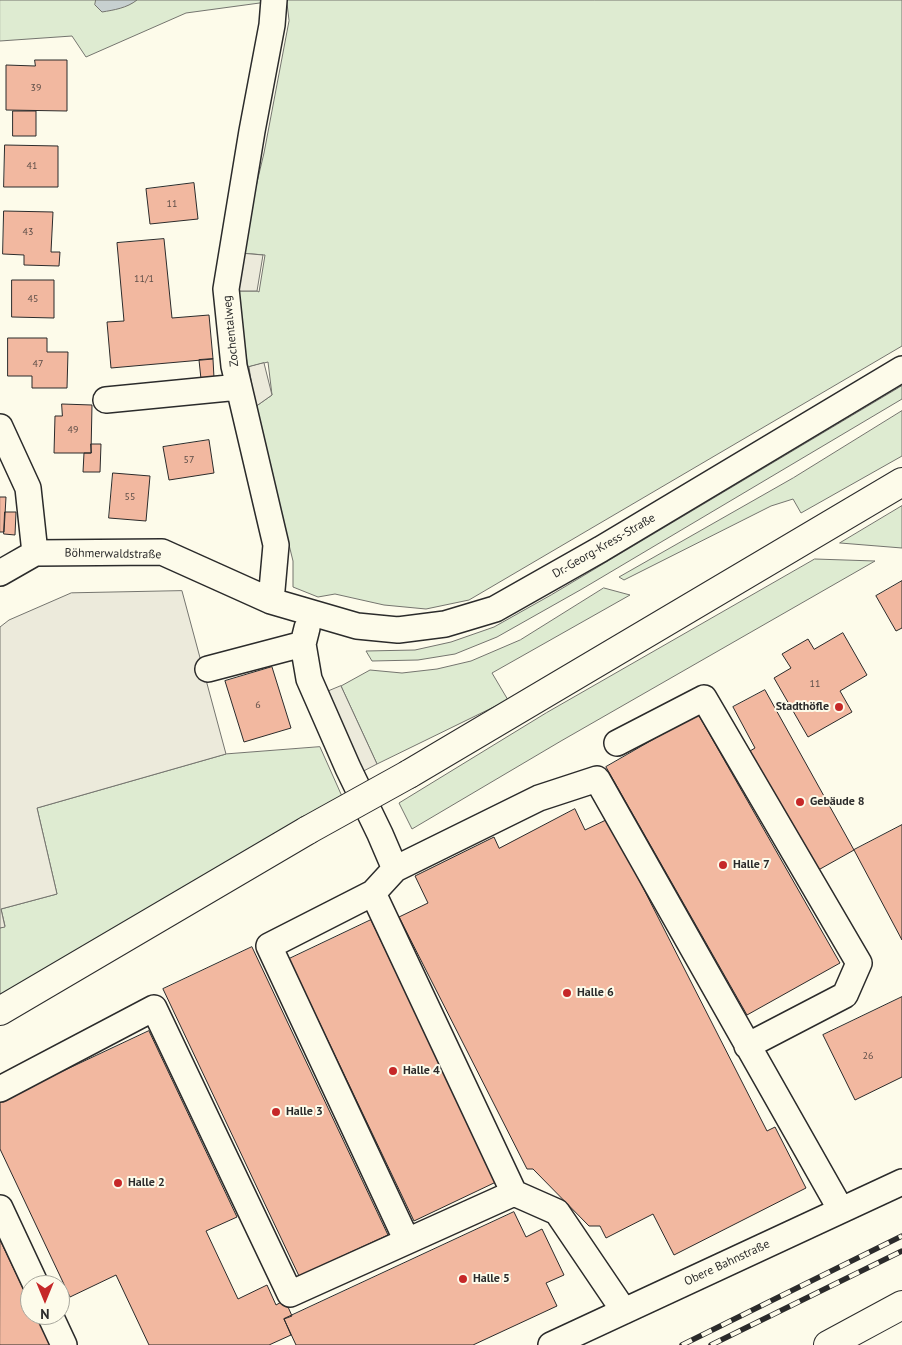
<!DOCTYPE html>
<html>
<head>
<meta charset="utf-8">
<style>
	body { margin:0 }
	#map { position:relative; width:902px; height:1345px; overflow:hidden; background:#fdfbea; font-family:"PT Sans",sans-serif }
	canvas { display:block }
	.north { position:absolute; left:20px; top:1275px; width:50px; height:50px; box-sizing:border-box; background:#fdfbea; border:1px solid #a9a89e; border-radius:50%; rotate:180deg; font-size:14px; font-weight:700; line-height:20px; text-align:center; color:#2b2b2b }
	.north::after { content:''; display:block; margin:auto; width:18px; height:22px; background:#c62828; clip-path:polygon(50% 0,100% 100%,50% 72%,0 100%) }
</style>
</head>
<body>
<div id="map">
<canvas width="902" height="1345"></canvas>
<div class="north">N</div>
</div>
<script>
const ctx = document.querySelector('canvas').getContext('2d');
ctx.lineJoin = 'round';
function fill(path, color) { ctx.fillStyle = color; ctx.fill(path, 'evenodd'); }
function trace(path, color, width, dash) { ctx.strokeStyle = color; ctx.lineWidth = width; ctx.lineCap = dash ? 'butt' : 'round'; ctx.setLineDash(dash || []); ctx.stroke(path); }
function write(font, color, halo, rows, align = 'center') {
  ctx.font = font + ' "PT Sans",sans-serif'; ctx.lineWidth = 4; ctx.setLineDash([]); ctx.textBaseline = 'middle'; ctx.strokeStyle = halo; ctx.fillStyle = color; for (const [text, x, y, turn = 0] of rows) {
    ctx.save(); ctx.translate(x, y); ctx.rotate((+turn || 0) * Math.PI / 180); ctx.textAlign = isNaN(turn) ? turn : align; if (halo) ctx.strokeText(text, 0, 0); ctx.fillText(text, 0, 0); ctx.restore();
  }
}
const green = new Path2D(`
	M 0,0 L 267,0 L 267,2 L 186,13 L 86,57 L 72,36 L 0,41 Z
	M 287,0 L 902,0 L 902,346 L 469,600 L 426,609 L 384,605 L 335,594 L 318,597 L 293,587 L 293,561 L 255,407 L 272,395 L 268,362 L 248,367 L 243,340 L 238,291 L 257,291 L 259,292 L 265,255 L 240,253 L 264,153 L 289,21 Z
	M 902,386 L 902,399 L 582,589 L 497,637 L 455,654 L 418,660 L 372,661 L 366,651 L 415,650 L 451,642 L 494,627 L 551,595 Z
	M 902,411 L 902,456 L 801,513 L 793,499 L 771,506 L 624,580 L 619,577 L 793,478 Z
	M 902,506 L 902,548 L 840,543 Z
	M 815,559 L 875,561 L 561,741 L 412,829 L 399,803 L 546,713 Z
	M 604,588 L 630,595 L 492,673 L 508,700 L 377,764 L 341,686 L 370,670 L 402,673 L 437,669 L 471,661 L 520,640 Z
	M 320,747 L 345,803 L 0,1005 L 0,928 L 5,926 L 1,909 L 57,894 L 37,808 L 226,754 Z`);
const parking = new Path2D(`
	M 240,253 L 263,255 L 257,291 L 238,291 Z
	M 264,363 L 272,395 L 255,407 L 249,367 Z
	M 182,591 L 226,754 L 37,808 L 57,894 L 1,909 L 5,927 L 0,928 L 0,627 L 9,620 L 71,593 Z
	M 341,686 L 377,764 L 354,776 L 317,696 Z`);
const water = new Path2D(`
	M 96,0 L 137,0 C 127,8 114,10 102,12 L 95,5 Z`);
const building = new Path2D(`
	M 35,60 L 67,60 L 67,111 L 6,110 L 6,65 L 35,66 Z
	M 13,111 L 36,111 L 36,136 L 13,136 Z
	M 5,145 L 58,146 L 58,187 L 4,187 Z
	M 194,183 L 198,219 L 150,224 L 146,189 Z
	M 4,211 L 53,212 L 51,252 L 60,252 L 59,266 L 24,265 L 24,255 L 3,254 Z
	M 164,239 L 172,318 L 209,315 L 213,359 L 111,368 L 107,322 L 124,321 L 117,243 Z
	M 12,280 L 54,280 L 54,318 L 12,317 Z
	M 8,338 L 47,338 L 47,352 L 68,352 L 67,388 L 32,388 L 32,376 L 8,376 Z
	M 213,359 L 214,378 L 201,379 L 199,360 Z
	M 62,404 L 92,405 L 91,453 L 54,453 L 55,416 L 62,416 Z
	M 209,440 L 214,473 L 169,480 L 163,447 Z
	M 91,444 L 101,444 L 100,472 L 83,472 L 84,453 L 91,453 Z
	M 113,473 L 150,476 L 146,521 L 109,518 Z
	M 0,497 L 6,497 L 4,532 L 0,532 Z
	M 5,512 L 16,512 L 15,535 L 4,534 Z
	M 902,581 L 902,628 L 896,631 L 876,596 Z
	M 843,633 L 867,675 L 840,691 L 852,712 L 808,737 L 774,678 L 791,668 L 782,654 L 808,639 L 814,649 Z
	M 272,667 L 291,728 L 244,742 L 225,681 Z
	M 765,690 L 854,850 L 813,873 L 745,754 L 755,748 L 733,707 Z
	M 698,714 L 840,963 L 747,1015 L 606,767 Z
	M 575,809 L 585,830 L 608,819 L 767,1131 L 775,1127 L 806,1188 L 674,1255 L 653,1214 L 606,1238 L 600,1226 L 589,1226 L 533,1169 L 527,1169 L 399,917 L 428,903 L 415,876 L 494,837 L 499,848 Z
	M 902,825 L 902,940 L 854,850 Z
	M 371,920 L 496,1182 L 414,1221 L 289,959 Z
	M 252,947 L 388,1235 L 299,1276 L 163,989 Z
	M 902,997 L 902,1077 L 855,1100 L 823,1035 Z
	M 149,1031 L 237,1217 L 206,1231 L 238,1299 L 267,1285 L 276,1305 L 285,1300 L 292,1316 L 284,1319 L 291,1335 L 269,1345 L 149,1345 L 116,1275 L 70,1297 L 0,1149 L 0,1101 Z
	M 514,1212 L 526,1237 L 542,1229 L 564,1275 L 546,1283 L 557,1306 L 473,1345 L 296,1345 L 284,1319 Z
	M 0,1240 L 30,1303 L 30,1315 L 36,1315 L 50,1345 L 0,1345 Z`);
const minor = new Path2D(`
	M 106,400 L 239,387
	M 0,427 L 28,488 L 35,553
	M 0,573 L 35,553 L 162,552 L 271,601 L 357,626 L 398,630 L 445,624 L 495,609 L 601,549 L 902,369
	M 271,601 L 276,545 L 234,366 L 226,289 L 252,131 L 272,25 L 274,0
	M 303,644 L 309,679 L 348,768 L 380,834 L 395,869 L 373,893 L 514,1193 L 557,1212 L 624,1311
	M 208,669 L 303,644 L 307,628
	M 617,743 L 704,698 L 859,963 L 845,995 L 747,1046
	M 395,869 L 539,798 L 597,779 L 841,1210
	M 373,893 L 269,946 L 407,1241
	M 0,1089 L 154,1008 L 290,1294 L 514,1193
	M 0,1208 L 36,1285
	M 50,1315 L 64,1345
	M 551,1345 L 902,1182`);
const major = new Path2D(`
	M 828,1345 L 902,1305`);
const highway = new Path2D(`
	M 409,774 L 902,482
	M 0,1011 L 308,830`);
const rail = new Path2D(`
	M 682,1345 L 902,1236
	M 711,1345 L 902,1251`);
const highwayBridge = new Path2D(`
	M 308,830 L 409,774`);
const markers = [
	[839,707,5,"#c62828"],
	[800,802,5,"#c62828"],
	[723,865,5,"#c62828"],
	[567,993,5,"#c62828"],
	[393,1071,5,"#c62828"],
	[276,1112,5,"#c62828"],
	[118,1183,5,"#c62828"],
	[463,1279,5,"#c62828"]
];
const numberNames = [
	["39",36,88],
	["41",32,166],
	["11",172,204],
	["43",28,232],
	["11/1",144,279],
	["45",33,299],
	["47",38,364],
	["49",73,430],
	["57",189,460],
	["55",130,497],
	["11",815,684],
	["6",258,705],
	["26",868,1056]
];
const streetNames = [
	["Zochentalweg",231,331,-96],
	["Dr.-Georg-Kress-Straße",604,546,-30],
	["Böhmerwaldstraße",113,554,1],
	["Obere Bahnstraße",727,1263,-25]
];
const poiNames = [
	["Stadthöfle",829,707,"right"],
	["Gebäude 8",810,802],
	["Halle 7",733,865],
	["Halle 6",577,993],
	["Halle 4",403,1071],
	["Halle 3",286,1112],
	["Halle 2",128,1183],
	["Halle 5",473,1279]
];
fill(green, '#deebd1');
trace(green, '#74746e', 1);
fill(parking, '#eceadb');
trace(parking, '#74746e', 1);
fill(water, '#c7d0d0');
trace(water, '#74746e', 1);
fill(building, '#f2b8a0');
trace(building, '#2b2b2b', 1);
trace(minor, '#2b2b2b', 28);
trace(major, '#2b2b2b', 30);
trace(highway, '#2b2b2b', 30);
trace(minor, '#fdfbea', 25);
trace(major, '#fdfbea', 28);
trace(highway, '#fdfbea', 28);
trace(rail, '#2b2b2b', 5.5);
trace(rail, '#fdfbea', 4, [11]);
trace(highwayBridge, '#2b2b2b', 30, []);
trace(highwayBridge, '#fdfbea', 28);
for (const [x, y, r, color] of markers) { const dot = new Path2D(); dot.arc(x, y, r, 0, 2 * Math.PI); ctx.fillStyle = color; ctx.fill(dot); trace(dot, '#fdfbea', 2); }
write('10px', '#5d4e48', null, numberNames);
write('12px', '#2b2b2b', '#fdfbea', streetNames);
write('bold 12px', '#2b2b2b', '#fdfbea', poiNames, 'left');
</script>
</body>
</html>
